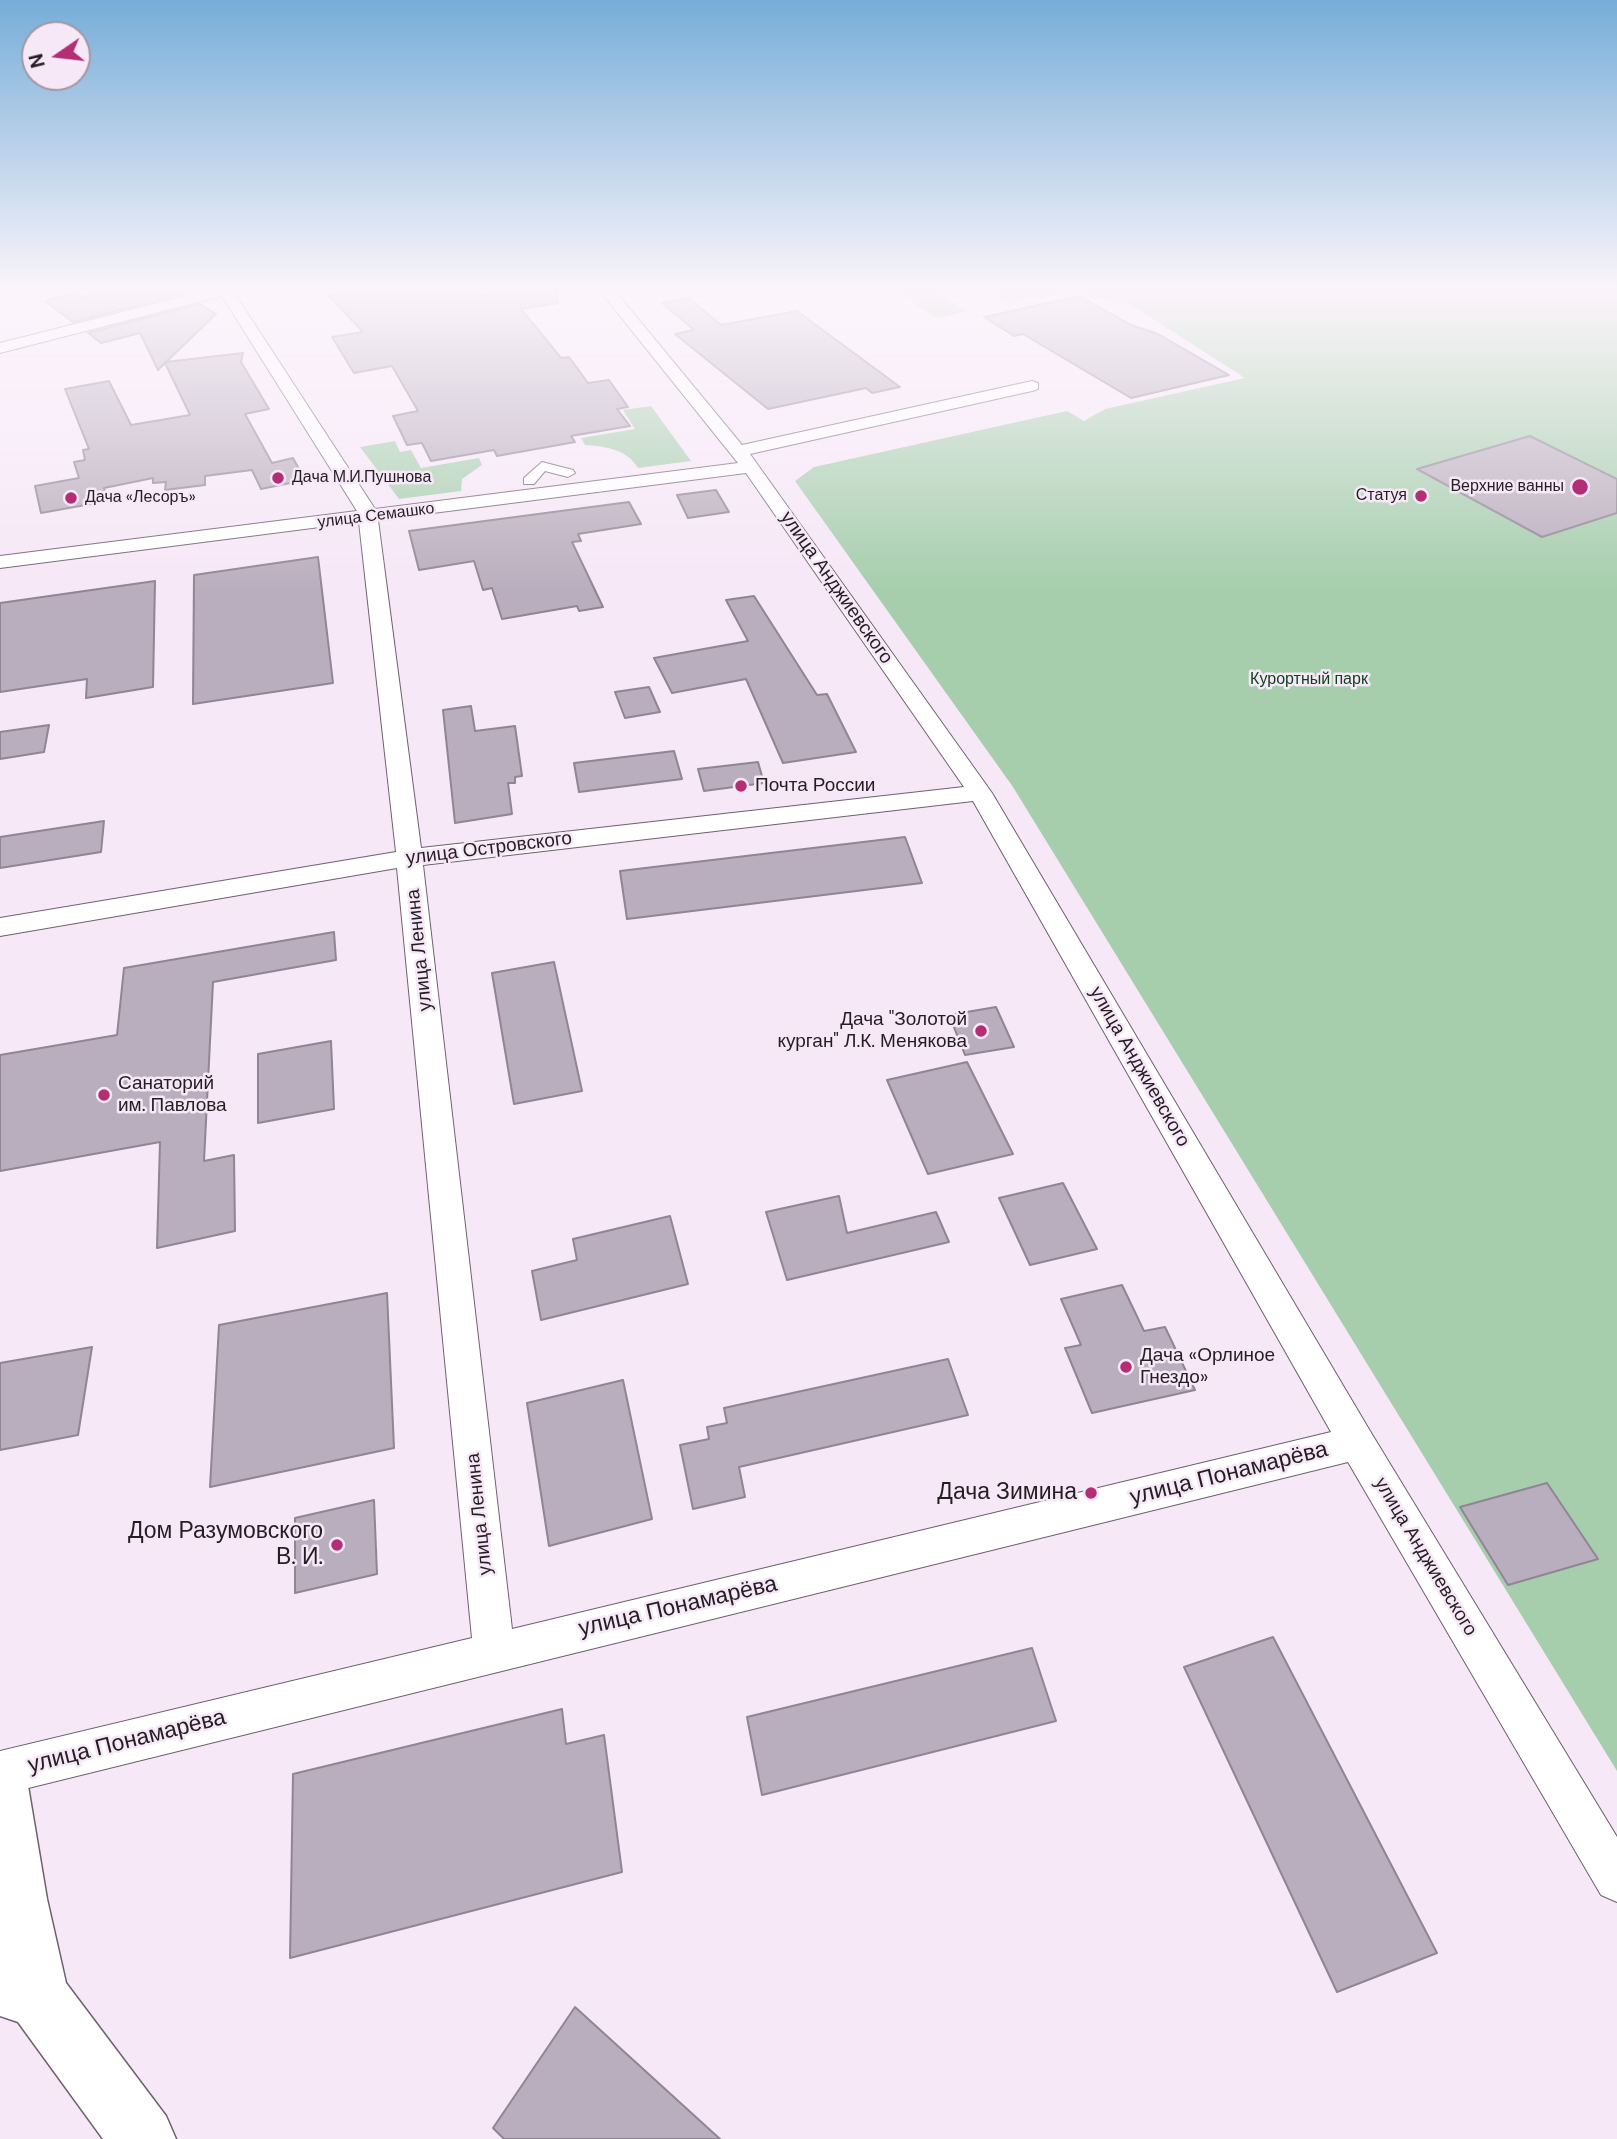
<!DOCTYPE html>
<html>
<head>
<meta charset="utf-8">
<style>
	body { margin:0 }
	#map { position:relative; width:1617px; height:2139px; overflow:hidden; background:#f7e8f7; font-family:"DM Sans",sans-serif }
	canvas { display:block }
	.north { position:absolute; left:21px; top:21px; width:70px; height:70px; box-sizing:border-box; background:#f7e8f7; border:2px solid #a397a2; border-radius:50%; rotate:256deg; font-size:19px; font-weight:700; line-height:28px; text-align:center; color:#241e23 }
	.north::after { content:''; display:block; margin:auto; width:24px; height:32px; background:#b32e75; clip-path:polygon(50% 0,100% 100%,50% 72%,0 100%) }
</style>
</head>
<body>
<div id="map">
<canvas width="1617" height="2139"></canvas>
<div class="north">N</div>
</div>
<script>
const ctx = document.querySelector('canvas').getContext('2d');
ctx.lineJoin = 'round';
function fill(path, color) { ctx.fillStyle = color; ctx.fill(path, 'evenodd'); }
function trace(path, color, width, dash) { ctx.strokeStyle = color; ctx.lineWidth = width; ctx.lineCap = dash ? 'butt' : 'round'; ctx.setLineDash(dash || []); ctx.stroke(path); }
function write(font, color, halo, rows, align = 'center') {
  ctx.font = font + ' "DM Sans",sans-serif'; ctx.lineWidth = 5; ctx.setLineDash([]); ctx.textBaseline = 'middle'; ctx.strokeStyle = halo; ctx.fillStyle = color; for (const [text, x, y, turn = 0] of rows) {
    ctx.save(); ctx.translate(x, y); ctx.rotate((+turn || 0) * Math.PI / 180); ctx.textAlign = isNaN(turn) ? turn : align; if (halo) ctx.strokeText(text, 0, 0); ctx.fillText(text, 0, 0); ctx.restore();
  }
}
const green = new Path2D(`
	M 895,291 L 933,291 L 967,311 L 937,318 Z
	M 986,291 L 1617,291 L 1617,1771 L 1013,787 L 795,481 L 814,467 L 1067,411 L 1084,421 L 1105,409 L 1245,378 L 1131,305 L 1078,294 L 1025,298 L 1011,304 Z
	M 651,406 L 691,461 L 638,468 C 628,450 606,446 585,445 L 581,438 L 635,429 L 623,410 Z
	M 395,441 L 400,452 L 411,450 L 421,468 L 479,458 L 482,465 L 462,479 L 461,491 L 399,499 L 360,447 Z`);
const building = new Path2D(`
	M 103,291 L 177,291 L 182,294 L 73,322 L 45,301 L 74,293 L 80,297 Z
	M 355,291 L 479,291 L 480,296 L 502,291 L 557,291 L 558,303 L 521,309 L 561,358 L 569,357 L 588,383 L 609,380 L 628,407 L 617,409 L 630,426 L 571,436 L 575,442 L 497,456 L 494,450 L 431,461 L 422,443 L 407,445 L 393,416 L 418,411 L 392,366 L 354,373 L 332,337 L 363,332 L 329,296 Z
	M 1080,296 L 1131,325 L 1158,334 L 1229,375 L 1131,398 L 1023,334 L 1014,336 L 984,317 Z
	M 689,298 L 721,325 L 797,311 L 900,387 L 872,393 L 866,388 L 768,409 L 675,334 L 694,330 L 662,303 Z
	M 200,304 L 216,314 L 166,362 L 243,353 L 241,362 L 269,409 L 245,414 L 272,463 L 293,458 L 305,480 L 261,489 L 252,470 L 205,476 L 205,485 L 165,490 L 166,482 L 153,483 L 153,478 L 104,488 L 108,501 L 41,513 L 35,486 L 79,478 L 74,462 L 85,460 L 83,450 L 89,449 L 65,389 L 109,381 L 131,425 L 190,415 L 165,363 L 158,370 L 140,333 L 101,343 L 88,333 Z
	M 1530,436 L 1617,479 L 1617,513 L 1542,537 L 1417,469 Z
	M 716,490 L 729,512 L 688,518 L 677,495 Z
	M 629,502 L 641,524 L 578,534 L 581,541 L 572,542 L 603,607 L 579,611 L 577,606 L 502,619 L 492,588 L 483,590 L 474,561 L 419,570 L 409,531 Z
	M 318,557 L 333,683 L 193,704 L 194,575 Z
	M 155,581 L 153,687 L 86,698 L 87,679 L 0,692 L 0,603 Z
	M 754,596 L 817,695 L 827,694 L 856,752 L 783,763 L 746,679 L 672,693 L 654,658 L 748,641 L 726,600 Z
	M 649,687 L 660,712 L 625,718 L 615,692 Z
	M 471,706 L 475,731 L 515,726 L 522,776 L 515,777 L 515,783 L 508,783 L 512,814 L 455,823 L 443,710 Z
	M 49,725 L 44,752 L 0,759 L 0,732 Z
	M 674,751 L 682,779 L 579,792 L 574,763 Z
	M 758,762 L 764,783 L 704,791 L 698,769 Z
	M 104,821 L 101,852 L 0,868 L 0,837 Z
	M 905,837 L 922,883 L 627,919 L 620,871 Z
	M 334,932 L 336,960 L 213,982 L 204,1161 L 234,1155 L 235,1231 L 157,1248 L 160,1142 L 0,1171 L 0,1055 L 117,1035 L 124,968 Z
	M 554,962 L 582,1091 L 514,1104 L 492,973 Z
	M 996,1007 L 1014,1047 L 965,1055 L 949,1015 Z
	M 331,1041 L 334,1109 L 258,1123 L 258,1054 Z
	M 967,1062 L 1013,1154 L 928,1174 L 887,1080 Z
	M 1063,1183 L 1097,1249 L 1030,1265 L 999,1198 Z
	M 839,1196 L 847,1233 L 936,1212 L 949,1242 L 787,1280 L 766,1212 Z
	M 670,1216 L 688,1284 L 541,1320 L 532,1271 L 577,1260 L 573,1239 Z
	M 1122,1285 L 1144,1331 L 1165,1327 L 1195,1390 L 1092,1413 L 1065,1348 L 1081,1345 L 1061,1299 Z
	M 387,1293 L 394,1448 L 210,1487 L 219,1325 Z
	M 92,1347 L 78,1435 L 0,1450 L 0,1363 Z
	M 948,1359 L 968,1415 L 739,1467 L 745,1497 L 693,1509 L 680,1445 L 709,1439 L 707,1427 L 727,1423 L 724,1408 Z
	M 623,1380 L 652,1519 L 549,1546 L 527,1403 Z
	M 1547,1483 L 1598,1559 L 1508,1585 L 1460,1507 Z
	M 374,1500 L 377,1574 L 295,1593 L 295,1518 Z
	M 1273,1637 L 1437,1953 L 1337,1992 L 1184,1667 Z
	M 1032,1648 L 1056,1721 L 762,1795 L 747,1717 Z
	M 562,1709 L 566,1744 L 604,1735 L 622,1872 L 290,1958 L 293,1774 Z
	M 575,2007 L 720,2139 L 504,2139 L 493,2128 Z`);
const pedestrian = new Path2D(`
	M 542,462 L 573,470 L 575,473 L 568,477 L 545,471 L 534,484 L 524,484 L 524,478 Z`);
const minor = new Path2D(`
	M 205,291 L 233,291 L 375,509 L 738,463 L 600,291 L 615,291 L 742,445 L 1032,381 L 1038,383 L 1038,389 L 1032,391 L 750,454 L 992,793 L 1370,1431 L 1617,1837 L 1617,1902 L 1601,1895 L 1348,1462 L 0,1795 L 0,1751 L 472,1638 L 397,868 L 0,936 L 0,918 L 396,852 L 359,522 L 0,568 L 0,556 L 357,511 L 222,296 L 0,353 L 0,343 ZM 746,473 L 964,787 L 421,848 L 378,520 ZM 973,801 L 1331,1432 L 512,1629 L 423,865 Z`);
const secondary = new Path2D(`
	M 0,1758 L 20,1766 L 28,1786 L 47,1899 L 66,1983 L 166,2116 L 176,2139 L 103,2139 L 18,2022 L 0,2016 Z`);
const markers = [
	[278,478,7,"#b32e75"],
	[1580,487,9,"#b32e75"],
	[1421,496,7,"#b32e75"],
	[71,498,7,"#b32e75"],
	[741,786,7,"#b32e75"],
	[981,1031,7,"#b32e75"],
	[104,1095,7,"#b32e75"],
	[1126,1367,7,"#b32e75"],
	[1091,1493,7,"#b32e75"],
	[337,1545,7,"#b32e75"]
];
const farPoinames = [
	["Дача М.И.Пушнова",292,478],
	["Верхние ванны",1564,487,"right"],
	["Статуя",1407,496,"right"],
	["Дача «Лесоръ»",85,498]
];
const farStreetnames = [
	["улица Семашко",376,516,-7]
];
const farParknames = [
	["Курортный парк",1309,680]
];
const streetNames = [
	["улица Анджиевского",836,588,55],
	["улица Островского",489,849,-7],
	["улица Ленина",420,950,-96],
	["улица Анджиевского",1139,1067,60],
	["улица Ленина",480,1514,-96],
	["улица Анджиевского",1425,1557,59]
];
const poiNames = [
	["Почта России",755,786],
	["Дача \"Золотой",967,1020,"right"],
	["курган\" Л.К. Менякова",967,1042,"right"],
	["Санаторий",118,1084],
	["им. Павлова",118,1106],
	["Дача «Орлиное",1140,1356],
	["Гнездо»",1140,1378]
];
const nearStreetnames = [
	["улица Понамарёва",1229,1474,-14],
	["улица Понамарёва",678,1607,-13],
	["улица Понамарёва",127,1742,-14]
];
const nearPoinames = [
	["Дача Зимина",1077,1493],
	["Дом Разумовского",323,1532],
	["В. И.",323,1558]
];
fill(green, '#a6cead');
fill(building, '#b9aebd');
trace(building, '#908594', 2);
trace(pedestrian, '#6e616e', 2);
trace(minor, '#6e616e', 2);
trace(secondary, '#6e616e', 3);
fill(pedestrian, '#fff');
fill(minor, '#fff');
fill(secondary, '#fff');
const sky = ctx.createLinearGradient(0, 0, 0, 590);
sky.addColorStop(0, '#77add8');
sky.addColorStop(0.49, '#fbf5fb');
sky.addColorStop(1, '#fbf5fb00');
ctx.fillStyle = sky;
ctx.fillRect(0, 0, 1617, 590);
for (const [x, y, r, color] of markers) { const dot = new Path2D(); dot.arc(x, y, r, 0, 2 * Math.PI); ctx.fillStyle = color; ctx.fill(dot); trace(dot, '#f7e8f7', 2.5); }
write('16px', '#241e23', '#f7e8f7', farPoinames, 'left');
write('16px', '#241e23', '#f7e8f7', farStreetnames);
write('16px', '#0f431f', '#f7e8f7', farParknames);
write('19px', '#241e23', '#f7e8f7', streetNames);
write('19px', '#241e23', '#f7e8f7', poiNames, 'left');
write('23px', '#241e23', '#f7e8f7', nearStreetnames);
write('23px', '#241e23', '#f7e8f7', nearPoinames, 'right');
</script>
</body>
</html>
